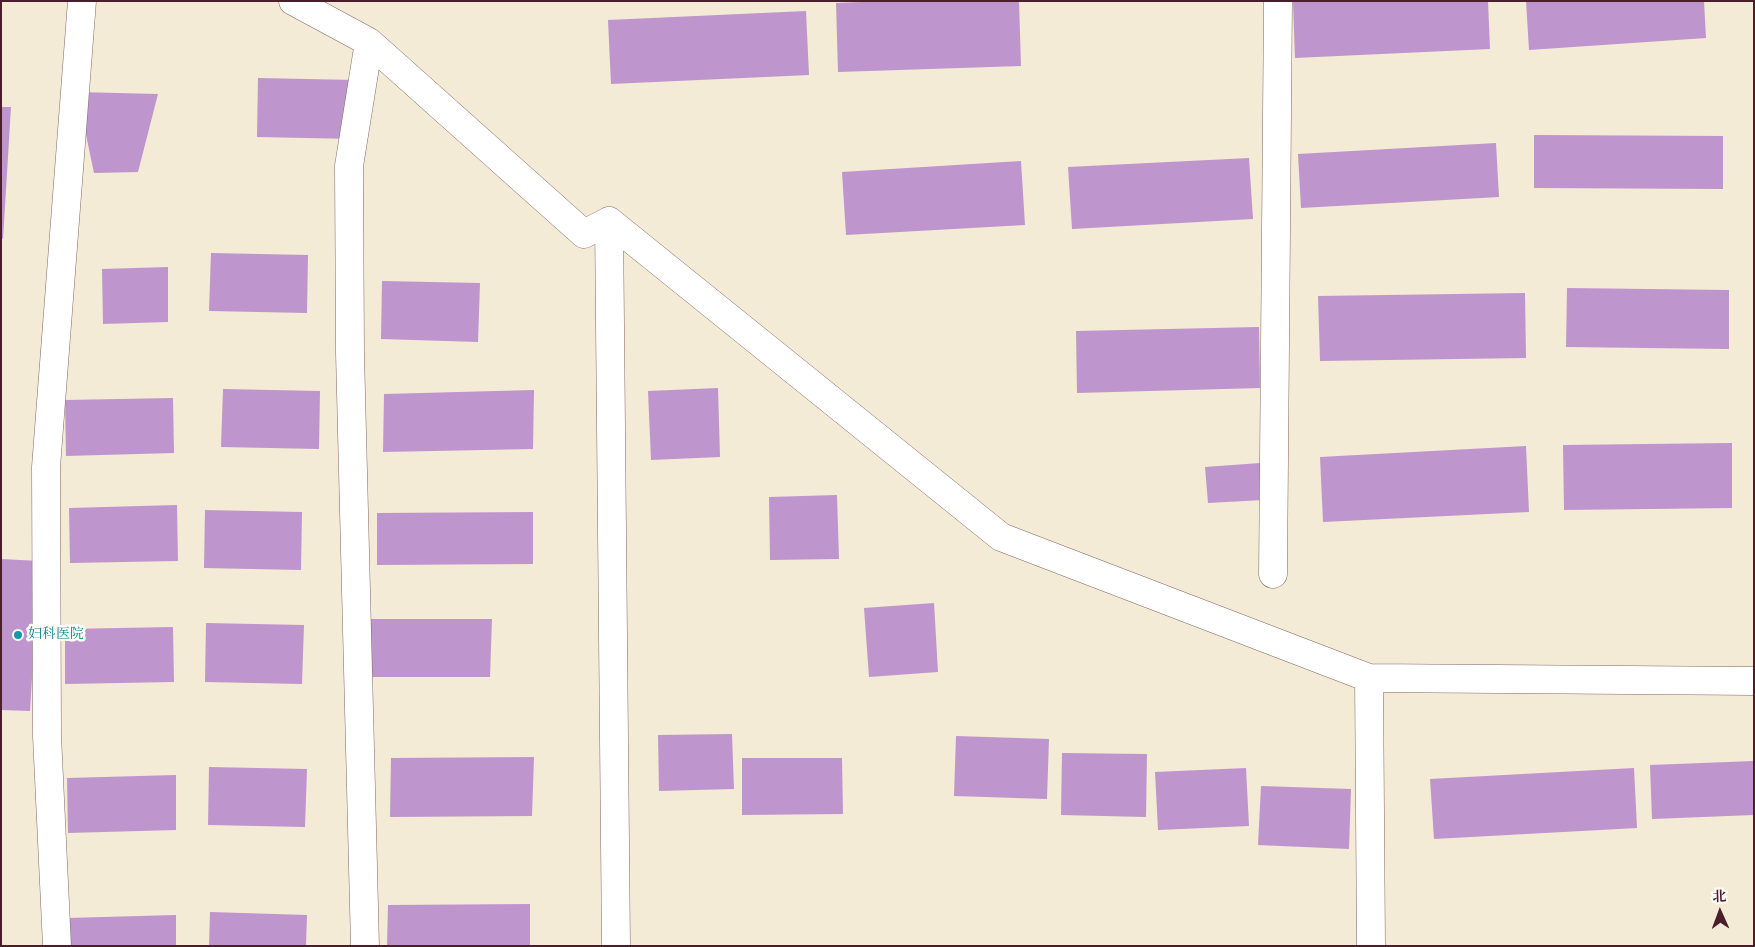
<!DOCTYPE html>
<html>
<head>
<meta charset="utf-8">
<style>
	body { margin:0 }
	#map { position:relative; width:1755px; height:947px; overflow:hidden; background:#f3ebd5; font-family:"IM FELL French Canon","Noto Serif SC",serif }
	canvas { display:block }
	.frame { position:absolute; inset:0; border:2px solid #4a1f2b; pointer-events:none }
	.north { position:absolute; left:1695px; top:887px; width:50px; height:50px; -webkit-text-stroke:4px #fdfcf7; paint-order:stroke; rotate:358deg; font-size:14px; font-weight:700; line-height:20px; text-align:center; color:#4a1f2b }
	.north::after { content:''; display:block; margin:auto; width:18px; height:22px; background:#4a1f2b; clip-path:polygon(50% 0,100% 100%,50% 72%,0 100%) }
</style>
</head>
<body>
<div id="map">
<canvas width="1755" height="947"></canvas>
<div class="frame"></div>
<div class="north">北</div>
</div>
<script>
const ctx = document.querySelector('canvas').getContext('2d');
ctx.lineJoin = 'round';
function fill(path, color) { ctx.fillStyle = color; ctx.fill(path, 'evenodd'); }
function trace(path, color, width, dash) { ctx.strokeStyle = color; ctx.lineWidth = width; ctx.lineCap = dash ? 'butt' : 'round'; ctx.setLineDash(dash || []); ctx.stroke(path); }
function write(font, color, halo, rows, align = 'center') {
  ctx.font = font + ' "IM FELL French Canon","Noto Serif SC",serif'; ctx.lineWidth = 5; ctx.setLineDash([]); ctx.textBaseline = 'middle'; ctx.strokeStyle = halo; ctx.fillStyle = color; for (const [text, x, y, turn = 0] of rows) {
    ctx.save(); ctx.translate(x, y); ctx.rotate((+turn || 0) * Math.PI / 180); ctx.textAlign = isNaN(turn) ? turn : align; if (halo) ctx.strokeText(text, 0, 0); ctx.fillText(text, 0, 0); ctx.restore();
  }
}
const building = new Path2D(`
	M 884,1 L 1019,1 L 1021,66 L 838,72 L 836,3 Z
	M 1318,1 L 1488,1 L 1490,49 L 1295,58 L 1293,2 Z
	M 1526,1 L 1704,1 L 1706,38 L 1529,50 Z
	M 806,11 L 809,75 L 611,84 L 608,20 Z
	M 258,78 L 355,80 L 354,139 L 257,137 Z
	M 77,92 L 158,94 L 138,172 L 94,173 Z
	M 1,107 L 11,107 L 3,239 L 1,238 Z
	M 1534,135 L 1723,136 L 1723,189 L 1534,188 Z
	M 1496,143 L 1499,197 L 1301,208 L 1298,154 Z
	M 1249,158 L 1253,219 L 1072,229 L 1068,167 Z
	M 1021,161 L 1025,225 L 846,235 L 842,172 Z
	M 211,253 L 308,255 L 307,313 L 209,311 Z
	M 168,267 L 168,322 L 103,324 L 102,269 Z
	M 382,281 L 480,283 L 478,342 L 381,339 Z
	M 1567,288 L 1729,290 L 1729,349 L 1566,347 Z
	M 1525,293 L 1526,358 L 1320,361 L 1318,296 Z
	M 1259,327 L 1260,388 L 1077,393 L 1076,331 Z
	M 718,388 L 720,457 L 651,460 L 648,391 Z
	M 223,389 L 320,391 L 319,449 L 221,447 Z
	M 534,390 L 533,449 L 383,452 L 384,394 Z
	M 173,398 L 174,453 L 66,456 L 65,400 Z
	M 1732,443 L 1732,508 L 1564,510 L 1563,445 Z
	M 1526,446 L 1529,512 L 1323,522 L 1320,457 Z
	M 1260,463 L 1263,500 L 1208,503 L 1205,467 Z
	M 837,495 L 839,559 L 770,560 L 769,497 Z
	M 177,505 L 178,561 L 70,563 L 69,508 Z
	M 205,510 L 302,512 L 301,570 L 204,568 Z
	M 533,512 L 533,564 L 377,565 L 377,513 Z
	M 1,559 L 39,561 L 30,711 L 1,710 Z
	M 934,603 L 938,672 L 869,677 L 864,608 Z
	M 369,619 L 492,619 L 490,677 L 367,677 Z
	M 206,623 L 304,625 L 302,684 L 205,682 Z
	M 173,627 L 174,682 L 65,684 L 65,629 Z
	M 732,734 L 734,789 L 659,791 L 658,735 Z
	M 956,736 L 1049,739 L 1047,799 L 954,796 Z
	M 1062,753 L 1147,754 L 1146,817 L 1061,815 Z
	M 534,757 L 532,816 L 390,817 L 391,758 Z
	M 742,758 L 842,758 L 843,814 L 742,815 Z
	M 1754,761 L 1754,815 L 1652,819 L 1650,765 Z
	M 209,767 L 307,769 L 305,827 L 208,825 Z
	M 1246,768 L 1249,826 L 1158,830 L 1155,772 Z
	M 1634,768 L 1637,828 L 1434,839 L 1430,779 Z
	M 176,775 L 176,830 L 68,833 L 67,778 Z
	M 1261,786 L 1351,789 L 1349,849 L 1258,845 Z
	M 530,904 L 530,946 L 387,946 L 388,905 Z
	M 210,912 L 307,915 L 306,946 L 209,946 Z
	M 176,915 L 176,946 L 68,946 L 67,918 Z`);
const street = new Path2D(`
	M 293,1 L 369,42 L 584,234 L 609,221 L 1001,537 L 1369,678 L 1754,681
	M 609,221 L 616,946
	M 1273,574 L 1278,1
	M 1369,678 L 1371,946
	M 57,946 L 47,736 L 46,467 L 82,1
	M 365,946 L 350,353 L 349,166 L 369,42`);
const markers = [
	[18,635,5,"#0f9aa8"]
];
const cultureNames = [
	["妇科医院",28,635]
];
fill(building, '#be95cd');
trace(street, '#856666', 29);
trace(street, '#fff', 28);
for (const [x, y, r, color] of markers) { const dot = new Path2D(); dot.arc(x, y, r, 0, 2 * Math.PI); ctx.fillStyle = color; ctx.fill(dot); trace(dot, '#fdfcf7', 2); }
write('14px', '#0d838f', '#fdfcf7', cultureNames, 'left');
</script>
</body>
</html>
